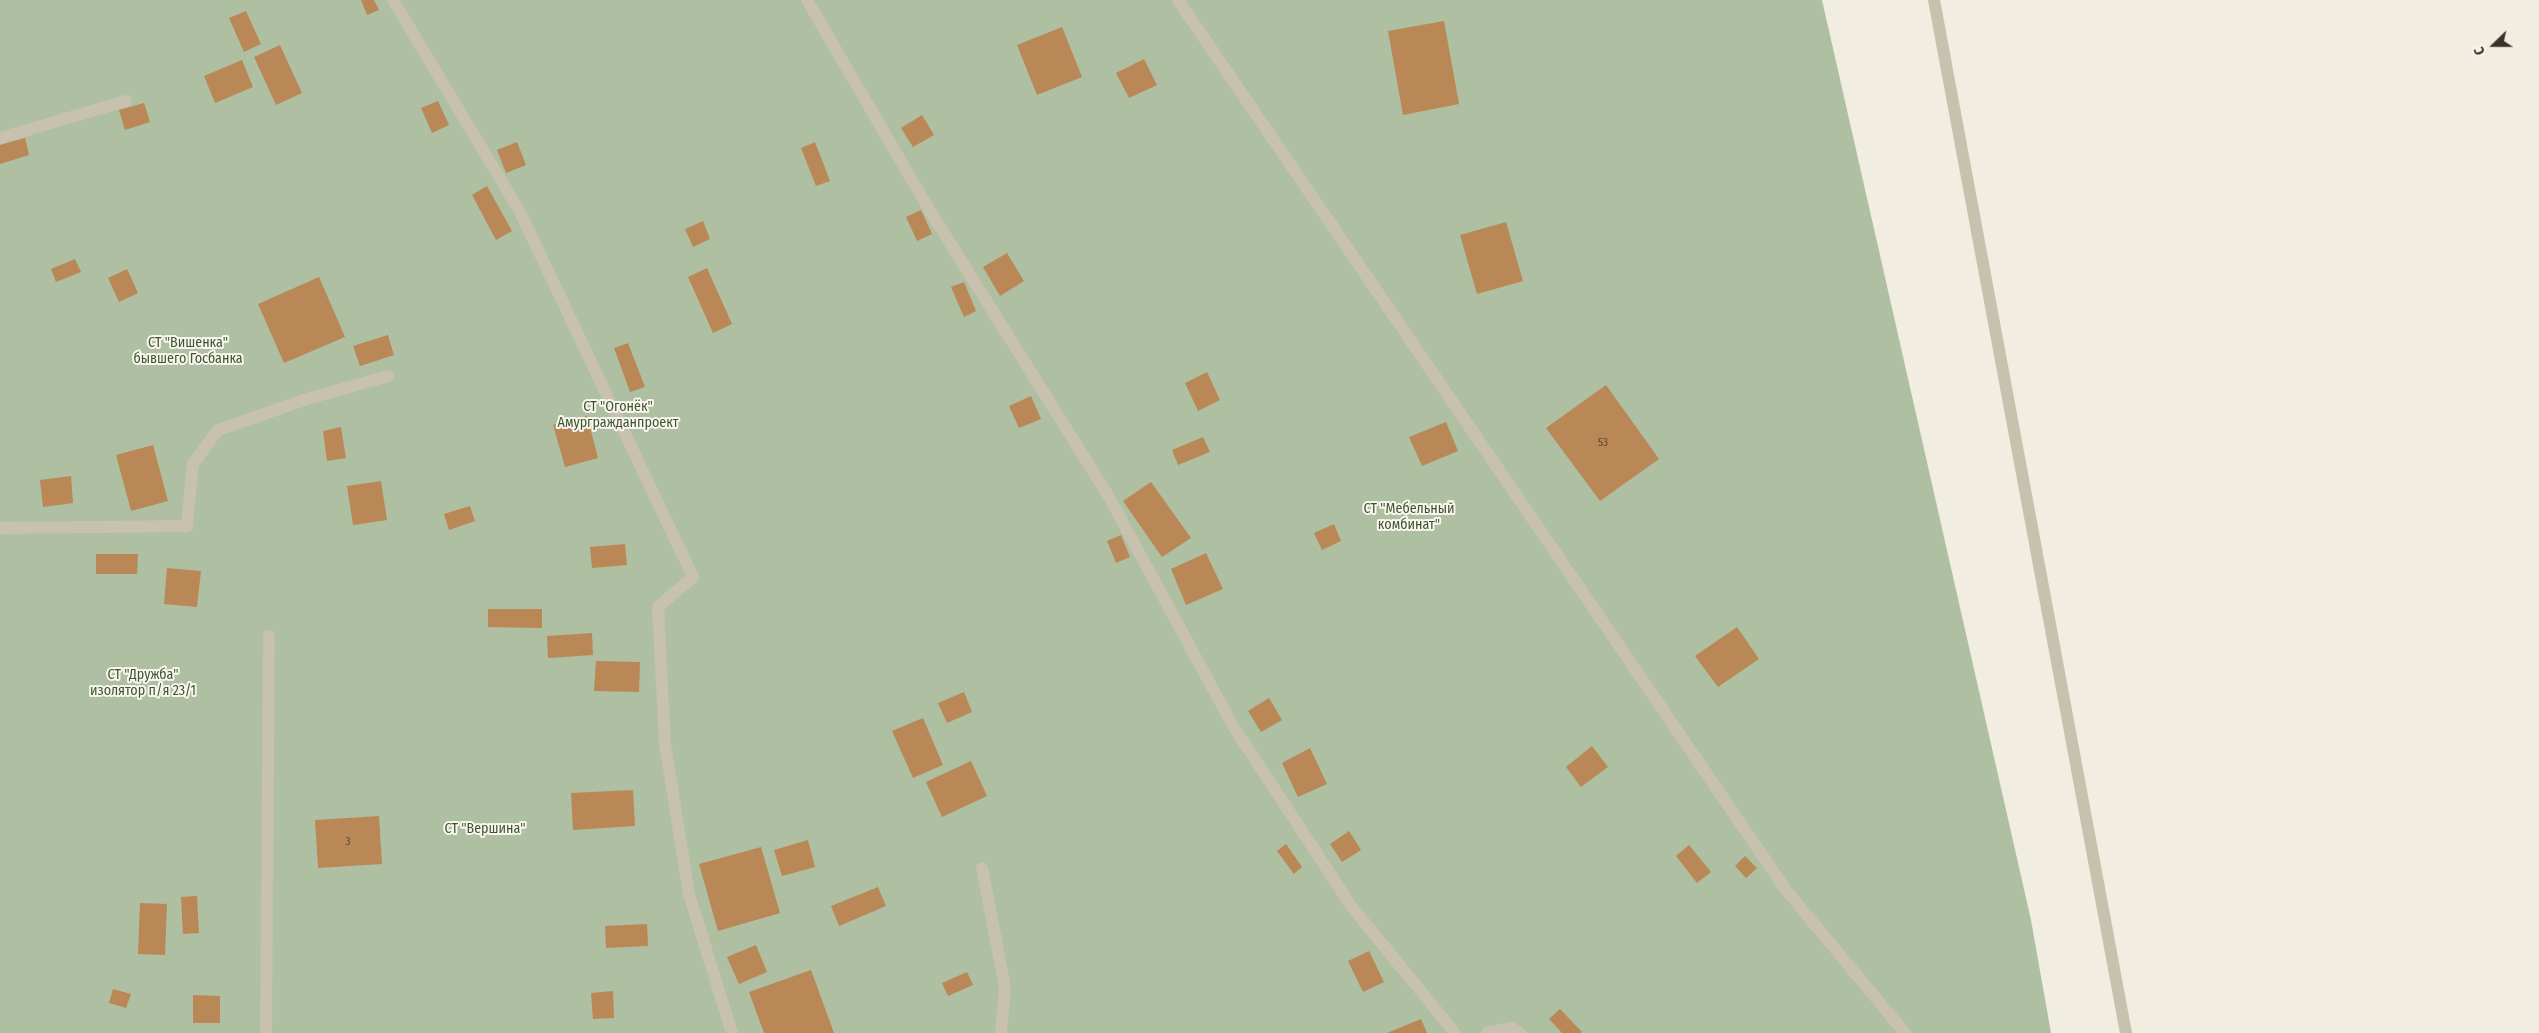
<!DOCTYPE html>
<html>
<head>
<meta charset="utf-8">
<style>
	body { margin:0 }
	#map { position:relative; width:2539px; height:1033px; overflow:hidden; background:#f1ede1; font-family:"Fira Sans Condensed",sans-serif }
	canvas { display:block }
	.north { position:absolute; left:2469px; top:20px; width:50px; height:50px; -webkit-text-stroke:4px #f9f6ed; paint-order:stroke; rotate:248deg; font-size:14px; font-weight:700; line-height:20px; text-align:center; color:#37322b }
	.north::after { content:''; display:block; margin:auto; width:18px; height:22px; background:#37322b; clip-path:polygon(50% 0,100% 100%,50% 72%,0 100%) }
</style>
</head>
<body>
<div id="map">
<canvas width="2539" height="1033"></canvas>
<div class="north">С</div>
</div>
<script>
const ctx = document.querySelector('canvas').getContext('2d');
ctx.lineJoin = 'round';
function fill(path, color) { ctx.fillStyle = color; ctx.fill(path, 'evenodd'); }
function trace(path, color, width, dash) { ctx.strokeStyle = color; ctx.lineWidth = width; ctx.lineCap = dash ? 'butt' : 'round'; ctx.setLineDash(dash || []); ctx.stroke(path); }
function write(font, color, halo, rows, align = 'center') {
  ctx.font = font + ' "Fira Sans Condensed",sans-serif'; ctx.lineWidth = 4; ctx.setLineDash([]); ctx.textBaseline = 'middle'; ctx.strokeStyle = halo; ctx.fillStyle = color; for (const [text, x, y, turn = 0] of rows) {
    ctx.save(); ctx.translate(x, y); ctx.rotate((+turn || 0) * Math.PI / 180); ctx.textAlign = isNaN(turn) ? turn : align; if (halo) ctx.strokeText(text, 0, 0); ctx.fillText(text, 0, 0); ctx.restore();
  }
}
const green = new Path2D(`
	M 0,0 L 1822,0 L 2031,920 L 2051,1033 L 0,1033 Z`);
const building = new Path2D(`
	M 361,0 L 374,0 L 379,10 L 367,15 Z
	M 246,11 L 261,44 L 244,52 L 229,18 Z
	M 1444,21 L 1459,104 L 1403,115 L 1388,31 Z
	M 1062,27 L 1082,77 L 1037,95 L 1017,45 Z
	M 280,45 L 302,93 L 276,105 L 254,57 Z
	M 1144,59 L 1157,85 L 1129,98 L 1116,73 Z
	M 242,60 L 253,87 L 215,103 L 204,76 Z
	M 438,101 L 449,125 L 432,133 L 421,108 Z
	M 144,103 L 150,122 L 125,130 L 119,110 Z
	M 922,115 L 934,135 L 913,147 L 901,128 Z
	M 25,138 L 29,155 L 0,164 L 0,145 Z
	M 517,142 L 526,165 L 506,173 L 497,150 Z
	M 815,142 L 830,181 L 816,186 L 801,148 Z
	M 487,186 L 512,231 L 496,240 L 472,195 Z
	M 921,210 L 932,234 L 917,241 L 906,217 Z
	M 703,221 L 710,239 L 693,247 L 685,229 Z
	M 1506,222 L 1523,281 L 1477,294 L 1460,235 Z
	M 1007,253 L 1024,281 L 1000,296 L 983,267 Z
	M 75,259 L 81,272 L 56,282 L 51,269 Z
	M 707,268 L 732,324 L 713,333 L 688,277 Z
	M 127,269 L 138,293 L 119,302 L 108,278 Z
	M 319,277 L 345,337 L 284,363 L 258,304 Z
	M 964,282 L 976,311 L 964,317 L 951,287 Z
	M 388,335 L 394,355 L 360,366 L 353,346 Z
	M 628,343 L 645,387 L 630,392 L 614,348 Z
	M 1207,372 L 1220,400 L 1198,411 L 1185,383 Z
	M 1606,385 L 1659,459 L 1600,501 L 1546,428 Z
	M 1031,396 L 1041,419 L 1019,428 L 1009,406 Z
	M 587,416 L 598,458 L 565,467 L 553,425 Z
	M 1446,422 L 1458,451 L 1422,466 L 1409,437 Z
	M 341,427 L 346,458 L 327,461 L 323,431 Z
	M 1203,437 L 1210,452 L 1178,465 L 1172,450 Z
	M 153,445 L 168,501 L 131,511 L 116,455 Z
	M 71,476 L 73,503 L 43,507 L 40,480 Z
	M 381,481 L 387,520 L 353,525 L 347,486 Z
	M 1151,482 L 1191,538 L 1162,557 L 1123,501 Z
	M 470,506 L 475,521 L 449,530 L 444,514 Z
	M 1334,524 L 1341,541 L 1322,550 L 1314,533 Z
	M 1121,535 L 1130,557 L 1116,563 L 1107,541 Z
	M 625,544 L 627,565 L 592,568 L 590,547 Z
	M 1206,553 L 1223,589 L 1186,605 L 1171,569 Z
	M 96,554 L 138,554 L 137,574 L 96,574 Z
	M 167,568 L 201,571 L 197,607 L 164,604 Z
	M 488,609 L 542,609 L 542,628 L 488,627 Z
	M 1737,627 L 1759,659 L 1718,687 L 1695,656 Z
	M 592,633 L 593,655 L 548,658 L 547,636 Z
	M 596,661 L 640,662 L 639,692 L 594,691 Z
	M 964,692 L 972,712 L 947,723 L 938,703 Z
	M 1269,698 L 1282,720 L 1261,732 L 1248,711 Z
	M 923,718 L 943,765 L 913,778 L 892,731 Z
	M 1592,746 L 1608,767 L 1581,787 L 1566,767 Z
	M 1310,748 L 1327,784 L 1298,797 L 1282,763 Z
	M 971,761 L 987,796 L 942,817 L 926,782 Z
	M 633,790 L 635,826 L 573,830 L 571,793 Z
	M 379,816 L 382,864 L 318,868 L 315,820 Z
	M 1349,831 L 1361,850 L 1342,862 L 1330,844 Z
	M 808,840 L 815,867 L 782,876 L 774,850 Z
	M 1286,844 L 1302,867 L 1294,874 L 1277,851 Z
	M 1689,845 L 1711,872 L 1697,883 L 1676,856 Z
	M 761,847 L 780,913 L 718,931 L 699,864 Z
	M 1745,856 L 1757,868 L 1746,878 L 1735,866 Z
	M 878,887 L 886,906 L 839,926 L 831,906 Z
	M 197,896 L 199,933 L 183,934 L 181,897 Z
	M 140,903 L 167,904 L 165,955 L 138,954 Z
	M 647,924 L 648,946 L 606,948 L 605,926 Z
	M 756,945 L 767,972 L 739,984 L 727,957 Z
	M 1369,951 L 1384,982 L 1363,992 L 1348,961 Z
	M 811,970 L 834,1033 L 764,1033 L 749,992 Z
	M 967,972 L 973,985 L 948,996 L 942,983 Z
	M 113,989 L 131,994 L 126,1008 L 109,1003 Z
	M 613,991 L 614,1018 L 593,1019 L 591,993 Z
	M 193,995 L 220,996 L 220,1023 L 193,1023 Z
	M 1560,1009 L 1582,1032 L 1580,1033 L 1562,1033 L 1549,1019 Z
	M 1421,1019 L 1427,1033 L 1387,1033 Z`);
const service = new Path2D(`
	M 0,138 L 126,101`);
const minor = new Path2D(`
	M 393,0 L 520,212 L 693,577 L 658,607 L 665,744 L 689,894 L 732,1033
	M 807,0 L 930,211 L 1109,497 L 1233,726 L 1352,907 L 1455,1033
	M 1178,0 L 1786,890 L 1905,1033
	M 1934,0 L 2126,1033
	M 0,528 L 187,526 L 193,464 L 218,430 L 307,399 L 388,376
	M 982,868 L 1005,987 L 1001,1033
	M 266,1033 L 269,636
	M 1487,1033 L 1512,1028 L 1520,1033`);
const numberNames = [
	["53",1603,443],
	["3",348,842]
];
const parkNames = [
	["СТ \"Вишенка\"",188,343],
	["бывшего Госбанка",188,359],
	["СТ \"Огонёк\"",618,407],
	["Амургражданпроект",618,423],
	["СТ \"Мебельный",1409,509],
	["комбинат\"",1409,525],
	["СТ \"Дружба\"",143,675],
	["изолятор п/я 23/1",143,691],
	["СТ \"Вершина\"",485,829]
];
fill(green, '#aebfa2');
fill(building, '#b98856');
trace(service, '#c8c1ae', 12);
trace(minor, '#c8c1ae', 12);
write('11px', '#584836', null, numberNames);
write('14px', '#3e5332', '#f9f6ed', parkNames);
</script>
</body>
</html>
